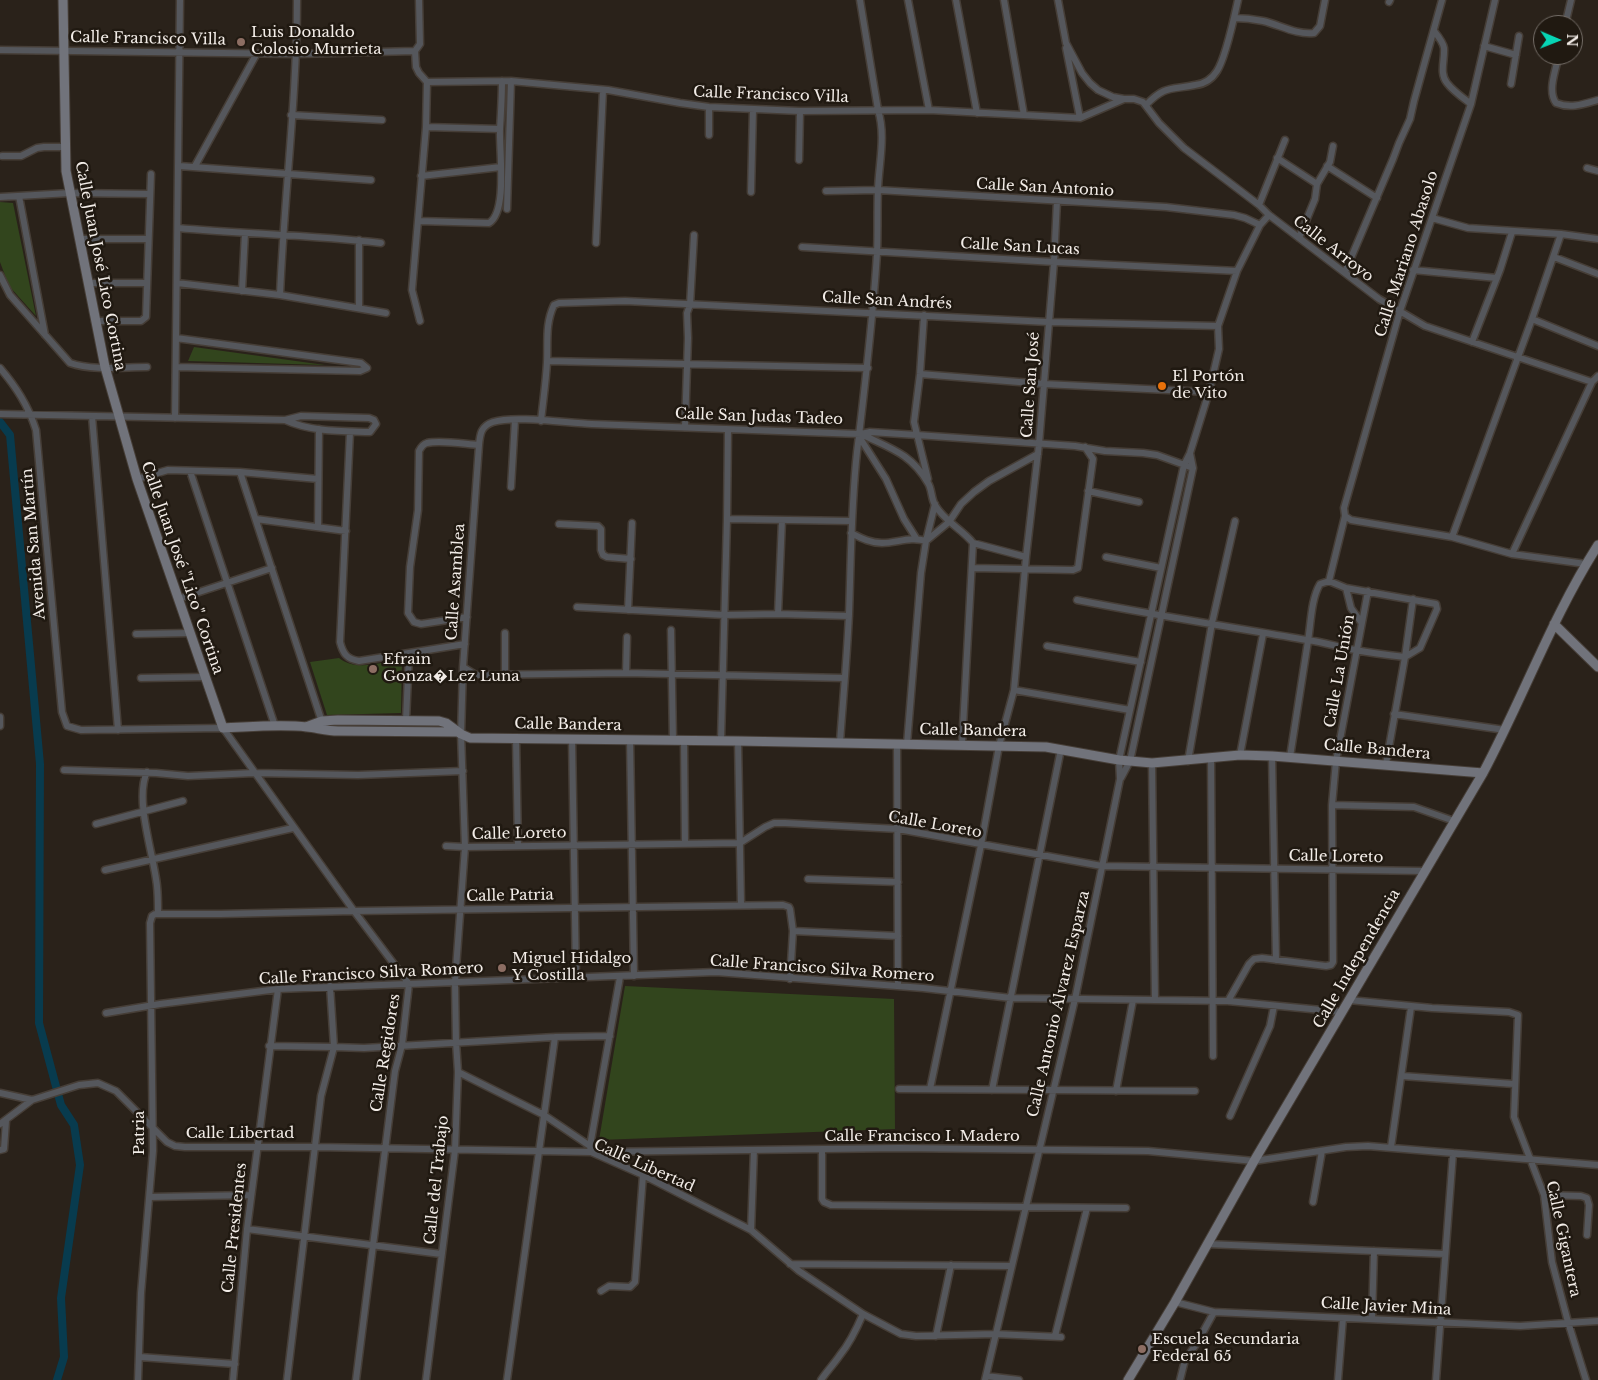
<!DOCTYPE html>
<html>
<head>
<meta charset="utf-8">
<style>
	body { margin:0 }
	#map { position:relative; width:1598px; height:1380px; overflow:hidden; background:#2a221a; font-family:"Libre Baskerville",serif }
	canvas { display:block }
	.north { position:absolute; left:1533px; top:15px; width:50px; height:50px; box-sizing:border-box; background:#201911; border:1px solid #746d67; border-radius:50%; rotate:91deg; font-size:14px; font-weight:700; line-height:20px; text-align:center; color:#f2ece7 }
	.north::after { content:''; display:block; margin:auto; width:18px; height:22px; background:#07d5b5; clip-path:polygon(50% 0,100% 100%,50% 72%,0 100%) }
</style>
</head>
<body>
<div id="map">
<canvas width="1598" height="1380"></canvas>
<div class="north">N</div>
</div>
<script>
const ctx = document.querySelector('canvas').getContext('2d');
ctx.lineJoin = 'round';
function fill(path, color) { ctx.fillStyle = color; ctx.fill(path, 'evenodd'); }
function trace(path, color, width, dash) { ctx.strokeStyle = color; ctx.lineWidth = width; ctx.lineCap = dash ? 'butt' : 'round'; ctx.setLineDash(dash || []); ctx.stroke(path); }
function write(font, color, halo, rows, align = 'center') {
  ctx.font = font + ' "Libre Baskerville",serif'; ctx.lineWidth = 5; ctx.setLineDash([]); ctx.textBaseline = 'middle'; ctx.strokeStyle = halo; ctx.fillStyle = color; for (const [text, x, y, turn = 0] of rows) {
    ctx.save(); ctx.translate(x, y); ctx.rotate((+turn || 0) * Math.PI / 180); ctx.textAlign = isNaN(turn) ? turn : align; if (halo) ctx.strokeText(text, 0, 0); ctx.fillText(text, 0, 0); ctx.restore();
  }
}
const green = new Path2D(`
	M 0,202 L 13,203 L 36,316 L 9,286 L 0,262 Z
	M 194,347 L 325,365 L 188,361 Z
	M 339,658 C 357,672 381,662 402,659 L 401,713 L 327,715 L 310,662 Z
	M 625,986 L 894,999 L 895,1129 L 599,1140 Z`);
const canal = new Path2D(`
	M 0,422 L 10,435 L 40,764 L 39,1023 L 61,1105 L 74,1125 L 80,1165 L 61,1298 L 64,1357 L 57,1380`);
const street = new Path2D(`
	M 419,0 L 420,44 L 415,51 L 416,67 L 419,73 L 427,82 L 511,81 L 608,90 L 680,103 L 709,107 L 800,111 L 929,110 L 1080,118 L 1124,99
	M 908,0 L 929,110
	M 956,0 L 977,113
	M 1004,0 L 1024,115
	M 1058,0 L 1066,43 L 1082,73 L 1090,83 L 1098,90 L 1113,97 L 1124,99 L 1134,99 L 1143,102 L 1159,123 L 1184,148 L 1259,205 L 1269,215 L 1379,299 L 1425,326 L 1592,382
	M 1389,2 L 1390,0
	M 1234,18 C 1244,18 1253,19 1263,21 C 1280,25 1296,35 1314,33 L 1320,26 L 1325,0
	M 1565,25 L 1571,0
	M 1434,31 C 1438,36 1443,42 1444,48 C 1445,60 1439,73 1447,83 C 1453,91 1463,98 1471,104
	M 1484,46 L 1516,55
	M 1066,48 L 1080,118
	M 0,50 L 297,54 L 415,51
	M 1559,55 C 1556,69 1547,91 1556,103 C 1571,109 1584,104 1598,100
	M 427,82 L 426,127 L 500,129
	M 1511,84 L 1519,36
	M 1146,105 C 1165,85 1171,90 1195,85 C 1204,84 1212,79 1217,71 C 1226,57 1234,18 1238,0
	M 291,115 L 382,120
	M 709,135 L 709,107
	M 2,156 L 21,156 L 37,148 L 44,147 L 65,147
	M 1277,158 L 1317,184
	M 799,160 L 800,111
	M 179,166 L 371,180
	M 195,166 L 257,53
	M 1327,166 L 1377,198
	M 1587,168 L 1598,171
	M 421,176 L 501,167
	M 826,191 L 878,190 L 1166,207 L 1234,215 L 1245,218 L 1260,225
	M 751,192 L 753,110
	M 19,196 L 45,335
	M 0,197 L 70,193 L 150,194
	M 1259,205 L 1285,140
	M 507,209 L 511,81
	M 1432,218 L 1468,228 L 1561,234 L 1598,239
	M 418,221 L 489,223 C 508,212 499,149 500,129 C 501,113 502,97 502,81
	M 178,228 C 246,234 313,235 381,243
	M 1299,238 L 1315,199 L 1317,184 L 1330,162 L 1333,146
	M 79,239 L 148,239
	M 359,240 L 359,307
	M 596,243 L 603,90
	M 802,247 L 1054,262 L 1237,271
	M 1554,257 L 1598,274
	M 1413,270 L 1497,278
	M 1345,272 L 1393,159 L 1399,143 L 1410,119 L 1414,101 L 1442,0
	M 0,275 L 10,295 L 70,363 C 93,371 123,367 147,367
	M 88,283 L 147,283
	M 177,283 L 280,295 L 386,313
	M 242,291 L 245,233
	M 280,295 C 284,197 297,98 297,0
	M 924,315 L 920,374 L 914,422 L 928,479
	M 1532,319 L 1598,346
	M 95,321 L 141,321 L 146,317 L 151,174
	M 420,321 L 412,290 L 426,127
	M 1472,342 L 1500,270 L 1512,232
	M 547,361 L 868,368
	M 176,367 L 360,371 L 367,368 L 361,363 L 176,338
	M 0,368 C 16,387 28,405 36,430 L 62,712 L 67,726 L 81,730 L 223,728 L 354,911 L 409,984 L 402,1045 L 395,1071 L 356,1380
	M 920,374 L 1044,384 L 1209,392
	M 0,414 L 285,420 L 301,416 L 369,418 L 374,420 L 376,424 L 370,432 C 342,431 311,432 285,420
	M 92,416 L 118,730
	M 175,418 L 180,0
	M 541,421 C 543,401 546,382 547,362 C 548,342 545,324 554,305 L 559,303 L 625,301 L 1048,322 L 1218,326
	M 685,426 L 688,338 L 687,313 L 690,305 L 694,235
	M 350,432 L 340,642 C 343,654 347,659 359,661 L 465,644
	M 861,434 C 889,448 911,453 928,483 C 932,489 931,498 935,505 C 944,521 962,529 973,543 L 962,745
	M 860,438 L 886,479 L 904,519 L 916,538
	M 190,471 L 275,726
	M 240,472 L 323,725
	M 137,479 L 168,470 L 240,472 L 318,479
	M 511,487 L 515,420
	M 1088,491 L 1139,502
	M 1345,516 L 1351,520 L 1452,537 L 1512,554 L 1586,564
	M 256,519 L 346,531
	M 727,519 L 851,521
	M 559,524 L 598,526 L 601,529 L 601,550 L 603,555 L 607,557 L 631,559
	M 318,527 L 319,429
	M 851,533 C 861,538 870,543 882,543 C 897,543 910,536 926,541
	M 1452,537 L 1532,319 L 1561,234
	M 926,541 L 949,522 L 961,504 L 974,492 L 989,481 L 1038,454
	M 973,543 L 1026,557
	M 1512,554 L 1592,382 L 1598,376
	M 1106,557 L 1161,568
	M 972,568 L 1073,570 L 1078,568 L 1093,459 L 1085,447
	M 1329,581 L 1345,516 L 1344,508 L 1400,311 L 1471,104 L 1495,0
	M 1346,588 L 1351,608 L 1361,622
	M 178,599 L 272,568
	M 1077,600 C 1153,615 1230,627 1307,640 C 1323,642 1339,647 1355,650 C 1372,653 1388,655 1405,657 L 1420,648 L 1437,609 L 1436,604 L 1346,588 L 1329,581 L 1320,584 C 1311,599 1311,623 1308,641 C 1302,680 1296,718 1290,757
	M 577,607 L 724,615 L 778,614 L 849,616
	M 628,610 L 632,523
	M 778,614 L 782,520
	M 467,617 L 421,624 L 414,622 L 408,613 L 410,567 L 418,510 L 419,451 C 421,447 423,444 427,443 C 441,440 464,444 479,445
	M 671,630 L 673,740
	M 136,634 L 190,633
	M 1047,646 L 1141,662
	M 463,667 L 476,675 L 626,673 L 844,678
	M 626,673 L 627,637
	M 505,675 L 505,633
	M 141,678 L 205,677
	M 1014,690 L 1130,710
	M 1394,714 L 1505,730
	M 0,717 L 0,726
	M 406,720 L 409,654
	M 516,738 L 518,846
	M 572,739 L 576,977
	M 630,740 L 634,976
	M 684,740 L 685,844
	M 721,740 L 727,519 L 728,430
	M 738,741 L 741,904
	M 840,742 C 843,700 847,657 849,614 C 851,560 851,506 857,452 C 865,386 873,320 877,253 C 878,232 877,210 878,189 C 879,163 886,135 878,110 L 860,0
	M 897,744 L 898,986
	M 907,744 L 921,573 L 926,541 L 935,504
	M 1240,755 L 1263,634
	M 1272,756 L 1276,960
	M 1211,757 L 1213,1056
	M 1188,761 L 1212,623 L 1235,521
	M 1152,763 L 1155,1000
	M 1386,764 L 1405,657 L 1413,599
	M 64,770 L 156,773 L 188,776 L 254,773 L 358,775 L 463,771
	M 147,772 C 134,800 154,855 157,886 C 158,895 158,904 158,913
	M 1121,778 L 1130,761 L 1193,468 L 1190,453
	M 1332,805 L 1414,807 L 1454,821
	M 96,824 L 183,801
	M 446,846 L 465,847 L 740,843 L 765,827 L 774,823 L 785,823 L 898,829 L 1102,866 L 1424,871
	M 105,870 L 293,828
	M 808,879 L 898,882
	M 793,931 L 898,936
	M 1349,1000 L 1432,1008 L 1509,1012 L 1518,1015 L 1514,1117 L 1544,1195 L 1552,1262 L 1568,1322 L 1586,1380
	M 1228,1001 L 1249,964 L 1254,959 L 1262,958 L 1326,966 L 1331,965 L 1333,962 L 1332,805 L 1336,761 L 1368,591
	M 106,1013 L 160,1004 L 278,989 L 716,972 L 923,988 L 1011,998 L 1228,1001 L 1342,1012
	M 269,1046 L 334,1047 L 330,986
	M 458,1072 L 544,1115 L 590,1146
	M 1402,1076 L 1514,1084
	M 899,1089 L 1195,1091
	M 930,1089 L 981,845 L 999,746 L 1014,690 L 1026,557 L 1039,444 L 1054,262 L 1057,201
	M 992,1090 L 1061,749
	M 1116,1091 L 1133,1000
	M 0,1093 L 32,1100 L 79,1085 L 98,1083 L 116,1091 L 167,1142 L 175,1146 L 185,1147 L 316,1147 L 591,1152 L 643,1175 L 751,1230 L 799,1271 L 863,1314 L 901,1334 L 916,1336 L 995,1334 L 1061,1337
	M 1230,1116 L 1270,1026 L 1274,1006
	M 0,1124 L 32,1100
	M 1391,1147 L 1411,1007
	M 0,1150 L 4,1149 L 6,1121
	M 822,1150 L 822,1199 L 824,1202 L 831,1205 L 1126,1208
	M 591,1152 L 590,1146 L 620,977
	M 594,1152 L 900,1148 L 1148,1151 L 1254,1161 L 1346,1147 L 1368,1146 L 1598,1165
	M 1544,1195 L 1581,1196 L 1587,1198 L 1589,1205 L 1587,1235
	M 150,1197 L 251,1195
	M 1313,1202 L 1322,1151
	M 247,1229 L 441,1254
	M 751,1230 L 754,1150
	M 1207,1244 L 1445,1254
	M 790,1264 L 1011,1266
	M 601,1291 L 609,1286 L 630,1287 L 635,1282 L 643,1175
	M 1175,1302 L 1214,1312 L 1520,1326 L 1598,1321
	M 1372,1319 L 1374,1251
	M 936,1336 L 951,1265
	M 1055,1336 L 1087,1208
	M 140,1357 L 235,1364
	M 986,1376 L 1019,1380
	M 138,1380 L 141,1293 L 153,1151 L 150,923 L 152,916 L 155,914 L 220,914 L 354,911 L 783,905 L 789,907 L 790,909 L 793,931 L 790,979
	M 233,1380 L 247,1229 L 278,989
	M 287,1380 L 321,1096 L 334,1047 L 364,1048 L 555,1037 L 610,1036
	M 426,1380 L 455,1150 L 458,1072 L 456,1042 L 455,982 L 465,847 L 461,734 L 463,667 L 479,445 C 480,434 481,426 493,422 C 515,415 566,423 592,424 C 681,427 771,431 861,434 L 870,432 L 917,435 L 1075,446 L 1105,451 L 1143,453 L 1157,455 L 1193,468
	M 507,1380 L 555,1037
	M 821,1380 C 827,1371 834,1364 840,1355 C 850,1343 857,1328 863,1314
	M 985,1380 L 1075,999 L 1120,779 L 1119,760 L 1121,751 L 1184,465 L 1190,453 L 1209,392 L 1219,349 L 1218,326 L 1237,271 L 1260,225 L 1269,215
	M 1180,1380 L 1185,1360 L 1197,1343 L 1214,1312
	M 1338,1380 L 1343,1318
	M 1436,1380 L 1453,1153`);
const secondary = new Path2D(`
	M 63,0 L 66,171 L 105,367 L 137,479 L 223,728 C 250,727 279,724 307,727 C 317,728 327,731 338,731 L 458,732
	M 1554,624 L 1598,667
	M 306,727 L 322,721 L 338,720 L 439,721 L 446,723 L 461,734 L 470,738 L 738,741 L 1046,747 L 1119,760 L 1152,763 L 1240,755 L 1272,756 L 1483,773
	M 1128,1380 L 1175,1302 L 1254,1161 L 1483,773 C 1523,698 1552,617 1598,545`);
const markers = [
	[241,42,5,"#8d6e63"],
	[1162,386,5,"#e8710a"],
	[373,669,5,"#8d6e63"],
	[502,968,5,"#8d6e63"],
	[1142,1349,5,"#8d6e63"]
];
const poiNames = [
	["Luis Donaldo",251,33],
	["Colosio Murrieta",251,50],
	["El Portón",1172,377],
	["de Vito",1172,394],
	["Efrain",383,660],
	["Gonza�Lez Luna",383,677],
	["Miguel Hidalgo",512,959],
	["Y Costilla",512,976],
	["Escuela Secundaria",1152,1340],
	["Federal 65",1152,1357]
];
const streetNames = [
	["Calle Francisco Villa",148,39,1],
	["Calle Francisco Villa",771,95,2],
	["Calle San Antonio",1045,188,3],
	["Calle San Lucas",1020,247,3],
	["Calle Arroyo",1333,249,38],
	["Calle Mariano Abasolo",1407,254,-72],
	["Calle Juan José Lico Cortina",100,266,79],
	["Calle San Andrés",887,301,3],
	["Calle San José",1031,385,-86],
	["Calle San Judas Tadeo",759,417,2],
	["Avenida San Martín",34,544,-95],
	["Calle Juan José \"Lico\" Cortina",182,568,71],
	["Calle Asamblea",456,582,-86],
	["Calle La Unión",1340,671,-80],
	["Calle Bandera",568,725,1],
	["Calle Bandera",973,731,1],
	["Calle Bandera",1377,750,5],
	["Calle Loreto",935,825,10],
	["Calle Loreto",519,834,-1],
	["Calle Loreto",1336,857,1],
	["Calle Patria",510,896,-1],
	["Calle Independencia",1357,959,-60],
	["Calle Francisco Silva Romero",822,969,4],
	["Calle Francisco Silva Romero",371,974,-3],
	["Calle Antonio Álvarez Esparza",1059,1004,-77],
	["Calle Regidores",386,1053,-81],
	["Patria",140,1133,-90],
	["Calle Libertad",240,1134],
	["Calle Francisco I. Madero",922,1137],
	["Calle Libertad",644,1166,24],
	["Calle del Trabajo",437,1180,-84],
	["Calle Presidentes",235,1228,-84],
	["Calle Gigantera",1563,1239,78],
	["Calle Javier Mina",1386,1307,3]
];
fill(green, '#32451d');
trace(canal, '#083b4e', 8);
trace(street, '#463e37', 9);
trace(secondary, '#463e37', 11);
trace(street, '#55575c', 6);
trace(secondary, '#71737b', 9);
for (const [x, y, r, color] of markers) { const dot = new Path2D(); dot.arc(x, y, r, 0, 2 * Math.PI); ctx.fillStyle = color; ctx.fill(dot); trace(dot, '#201911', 2); }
write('15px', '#f2ece7', '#201911', poiNames, 'left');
write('15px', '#f2ece7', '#201911', streetNames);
</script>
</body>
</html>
